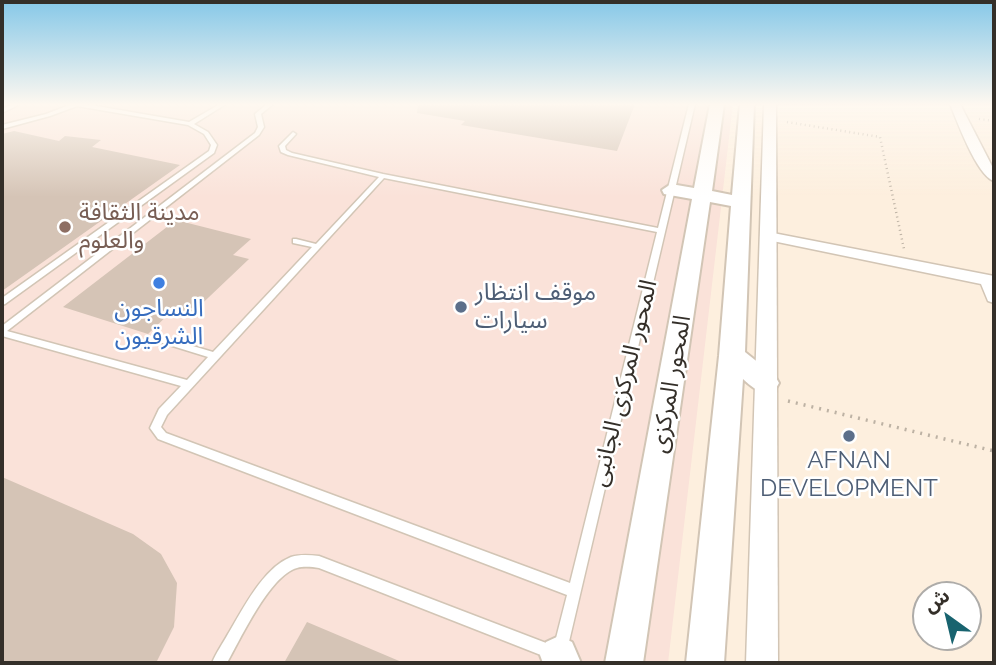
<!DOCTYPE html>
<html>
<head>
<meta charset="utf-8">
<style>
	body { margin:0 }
	#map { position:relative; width:996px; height:665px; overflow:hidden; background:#fdefde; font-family:Raleway,"Noto Sans Arabic",sans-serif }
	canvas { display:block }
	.frame { position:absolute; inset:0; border:4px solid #342f29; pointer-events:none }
	.north { position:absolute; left:912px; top:581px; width:70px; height:70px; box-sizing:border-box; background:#fff; border:2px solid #aeaca9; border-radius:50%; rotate:326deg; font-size:19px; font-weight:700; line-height:28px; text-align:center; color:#342f29 }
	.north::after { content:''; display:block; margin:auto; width:24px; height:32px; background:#18636f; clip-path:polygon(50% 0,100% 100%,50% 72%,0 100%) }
</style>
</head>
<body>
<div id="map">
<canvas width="996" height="665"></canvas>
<div class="frame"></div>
<div class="north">ش</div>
</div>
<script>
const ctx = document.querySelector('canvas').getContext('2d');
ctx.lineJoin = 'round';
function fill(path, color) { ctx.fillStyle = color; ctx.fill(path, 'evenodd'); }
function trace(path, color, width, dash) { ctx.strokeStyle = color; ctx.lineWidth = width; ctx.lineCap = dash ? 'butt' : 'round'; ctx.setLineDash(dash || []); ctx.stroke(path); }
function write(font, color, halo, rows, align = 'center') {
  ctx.font = font + ' Raleway,"Noto Sans Arabic",sans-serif'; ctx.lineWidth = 5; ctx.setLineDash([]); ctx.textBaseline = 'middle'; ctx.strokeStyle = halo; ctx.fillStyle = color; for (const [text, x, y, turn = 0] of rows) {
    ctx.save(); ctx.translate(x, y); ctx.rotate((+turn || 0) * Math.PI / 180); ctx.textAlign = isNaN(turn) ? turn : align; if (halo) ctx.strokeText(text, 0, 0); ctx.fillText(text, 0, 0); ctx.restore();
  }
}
const industrial = new Path2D(`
	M 2,104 L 733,104 L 668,663 L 2,663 Z`);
const building = new Path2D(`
	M 418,104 L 635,104 L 617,151 L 461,125 L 465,121 L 417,113 Z
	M 14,131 L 59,141 L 65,136 L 101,140 L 92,147 L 180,165 L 2,291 L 2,134 Z
	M 176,220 L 251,239 L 233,255 L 249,259 L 189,316 L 172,311 L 148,334 L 63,307 Z
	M 2,477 L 133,534 L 161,554 L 177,583 L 174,627 L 156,663 L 2,663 Z
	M 307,622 L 404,663 L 284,663 Z`);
const pathFar1 = new Path2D(`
	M 979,119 L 994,121
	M 787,122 L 880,137 L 904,249`);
const path = new Path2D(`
	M 788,401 L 994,451`);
const service = new Path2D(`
	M 13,104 L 20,104 L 2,113 L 2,109 Z
	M 72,104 L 85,104 L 189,122 L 220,104 L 226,104 L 194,124 L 208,132 L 217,145 L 214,153 L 5,304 L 2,305 L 2,298 L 209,151 L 211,145 L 204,134 L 188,125 L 77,106 L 50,116 L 2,129 L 2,125 L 46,114 Z
	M 267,104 L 273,104 L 261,114 L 264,127 L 259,135 L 7,331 L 187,380 L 208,357 L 153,340 L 152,338 L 153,336 L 156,335 L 213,352 L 312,247 L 293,243 L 293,239 L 296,239 L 316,244 L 379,177 L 288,155 L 281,152 L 279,146 L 293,132 L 296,134 L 285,146 L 286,150 L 292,153 L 383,174 L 658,228 L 689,104 L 695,104 L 564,663 L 550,663 L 551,659 L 319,568 C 312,567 304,566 297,568 C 270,575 240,640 227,663 L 212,663 C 216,653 223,643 228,634 C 243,609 263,568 291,557 C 300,554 310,555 319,556 L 554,646 L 567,595 L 158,439 L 150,428 L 159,409 L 181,386 L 2,336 L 2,326 L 255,133 L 258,127 L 255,114 ZM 384,178 L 657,232 L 570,583 L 166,433 L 161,427 L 167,415 Z`);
const minor = new Path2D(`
	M 950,104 L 960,104 L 994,170 L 994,181 C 977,176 957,121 950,104 Z
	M 768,232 L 994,276 L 994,303 L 988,301 L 981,284 L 763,239 L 761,236 Z`);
const tertiary = new Path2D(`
	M 764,104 L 776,104 L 778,663 L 746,663 Z`);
const secondary = new Path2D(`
	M 710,104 L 724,104 L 712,191 L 732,195 L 740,104 L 754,104 L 745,352 L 775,376 L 779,383 L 775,390 C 761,395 754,389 743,379 L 724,663 L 686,663 L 719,356 L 731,206 L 710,202 L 643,663 L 605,663 L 692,199 L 664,194 L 662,190 L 671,184 L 694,188 Z
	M 559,636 L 572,642 L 581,663 L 543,663 L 540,655 L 546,642 Z`);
const markers = [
	[65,227,7,"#8d6e63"],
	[159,283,7,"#3f7fe0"],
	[461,307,7,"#5c6f8a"],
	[849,436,7,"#5c6f8a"]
];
const educationNames = [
	["مدينة الثقافة",79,213],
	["والعلوم",79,241]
];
const serviceNames = [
	["موقف انتظار",475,293],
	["سيارات",475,321],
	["AFNAN",849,461,"center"],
	["DEVELOPMENT",849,489,"center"]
];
const shopNames = [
	["النساجون",159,309],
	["الشرقيون",159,337]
];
const streetNames = [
	["المحور المركزى الجانبى",624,383,-76],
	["المحور المركزى",671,384,-80]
];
fill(industrial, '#fae2d9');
fill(building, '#d5c4b6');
trace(service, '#d2c5b5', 3);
trace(minor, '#d2c5b5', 3);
trace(tertiary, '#d2c5b5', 3);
trace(secondary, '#d2c5b5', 4);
trace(pathFar1, '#bdb2a4', 2.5, [1, 3.5]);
trace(path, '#bdb2a4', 3.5, [2, 6]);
fill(service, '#fff');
fill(minor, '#fff');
fill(tertiary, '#fff');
fill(secondary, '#fff');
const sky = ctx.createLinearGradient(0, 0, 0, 197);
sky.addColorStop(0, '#86c8e8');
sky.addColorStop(0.53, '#fef8f0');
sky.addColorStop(1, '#fef8f000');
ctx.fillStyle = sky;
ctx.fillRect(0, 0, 996, 197);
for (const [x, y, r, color] of markers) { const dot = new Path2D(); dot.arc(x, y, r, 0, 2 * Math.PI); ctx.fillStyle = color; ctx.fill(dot); trace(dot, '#fff', 2.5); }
write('24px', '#785e54', '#fff', educationNames, 'left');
write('24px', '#4e5e75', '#fff', serviceNames, 'left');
write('24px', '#366cbe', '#fff', shopNames);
write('24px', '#342f29', '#fff', streetNames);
</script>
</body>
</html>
